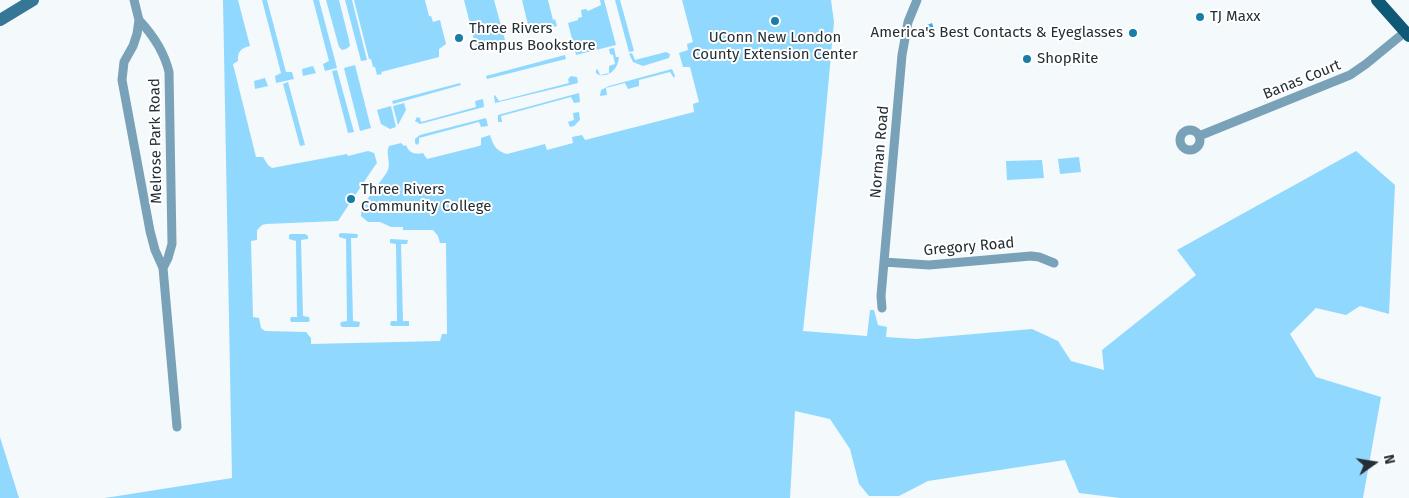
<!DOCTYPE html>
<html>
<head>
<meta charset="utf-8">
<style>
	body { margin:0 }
	#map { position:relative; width:1409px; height:498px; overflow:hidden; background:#f4f9fc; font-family:"Fira Sans",sans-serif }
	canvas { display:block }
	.north { position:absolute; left:1349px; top:438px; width:50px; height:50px; -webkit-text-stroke:4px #fff; paint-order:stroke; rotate:77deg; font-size:14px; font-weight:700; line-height:20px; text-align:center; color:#242f35 }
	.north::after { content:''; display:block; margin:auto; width:18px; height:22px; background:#242f35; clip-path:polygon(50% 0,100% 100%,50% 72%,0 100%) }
</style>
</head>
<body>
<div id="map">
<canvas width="1409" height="498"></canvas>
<div class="north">N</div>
</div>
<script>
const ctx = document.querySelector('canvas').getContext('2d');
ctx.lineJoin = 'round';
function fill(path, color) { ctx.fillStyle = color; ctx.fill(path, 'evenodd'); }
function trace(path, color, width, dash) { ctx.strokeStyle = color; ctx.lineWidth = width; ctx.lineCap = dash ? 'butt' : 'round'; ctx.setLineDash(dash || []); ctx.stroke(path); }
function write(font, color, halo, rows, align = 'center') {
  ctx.font = font + ' "Fira Sans",sans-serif'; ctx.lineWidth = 4; ctx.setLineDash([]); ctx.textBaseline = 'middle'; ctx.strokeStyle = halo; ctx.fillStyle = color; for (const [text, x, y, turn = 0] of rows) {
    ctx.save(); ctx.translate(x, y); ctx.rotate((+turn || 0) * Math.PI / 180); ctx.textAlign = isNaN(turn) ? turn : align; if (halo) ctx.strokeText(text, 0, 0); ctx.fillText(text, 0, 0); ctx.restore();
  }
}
const green = new Path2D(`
	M 223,0 L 238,0 L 250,46 C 241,48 237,52 238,61 L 233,64 L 256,157 L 263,157 L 268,165 L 272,168 L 347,154 L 348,156 L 368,151 L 374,153 L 377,163 L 374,167 L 338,221 L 266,224 L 262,225 L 257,230 L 257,240 L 251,241 L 253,317 L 259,318 L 261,328 L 265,331 L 306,332 L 311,338 L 311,344 L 440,341 L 442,334 L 447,334 L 446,243 L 440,243 L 438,236 L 433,230 L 403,230 L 403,227 L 391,227 L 380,222 L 368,222 L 361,216 C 361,202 380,184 387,172 C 392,163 385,154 389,146 L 401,143 L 404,146 L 406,145 C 409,153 415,155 423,153 L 427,159 L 479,146 L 481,145 L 481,138 L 490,135 C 493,145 496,151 507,154 L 545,144 L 547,150 L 573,143 L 572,137 L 582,135 L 585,140 L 694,112 L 693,104 L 699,102 L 690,67 L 683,67 L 679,53 L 688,50 L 687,44 L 693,42 L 682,0 L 831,0 L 834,22 L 822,153 L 803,331 L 867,336 L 870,310 L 874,310 L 878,325 L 887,327 L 886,337 L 916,339 L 1032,329 L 1058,341 L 1071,361 L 1104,370 L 1102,350 L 1196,275 L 1177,250 L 1356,151 L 1395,185 L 1389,314 L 1360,306 L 1346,315 L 1316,308 L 1290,334 L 1316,377 L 1381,397 L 1363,498 L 1120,498 L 1079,493 L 1065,460 L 928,481 L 899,496 L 869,496 L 859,484 L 850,449 L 830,419 L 795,411 L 790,498 L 105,498 L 232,478 Z
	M 262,0 L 267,0 L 286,72 L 292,72 L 294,79 L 276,83 L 275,76 L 281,73 Z
	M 313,0 L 319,0 L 337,68 L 325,71 L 323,64 L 329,61 Z
	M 326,0 L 339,0 L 349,40 L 350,46 L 346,49 L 342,50 L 339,47 Z
	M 345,0 L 352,0 L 367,60 L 361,61 Z
	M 354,0 L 425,0 L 429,16 L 431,16 L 433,22 L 440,20 L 446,44 L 439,49 L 439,57 L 381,72 L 382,74 L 377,75 L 375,67 L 373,67 L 371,59 L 369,59 Z
	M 464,0 L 494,0 L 505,40 L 476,47 Z
	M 522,0 L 548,0 L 553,20 L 555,19 L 557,26 L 530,33 Z
	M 600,0 L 604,0 L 616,45 L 576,55 L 568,23 L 578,20 L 578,18 L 582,17 L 581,10 L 586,9 L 588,11 L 601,5 Z
	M 615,0 L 620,0 L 634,51 L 629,52 Z
	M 614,48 L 616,57 L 619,57 C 618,68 611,77 599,75 L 596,73 L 596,69 L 598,70 L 600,75 L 609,73 L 609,66 L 615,64 L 613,55 L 610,54 L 609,49 Z
	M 666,52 L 670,54 L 669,58 L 643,66 L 633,62 L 629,54 L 632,53 L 635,60 Z
	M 565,55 L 566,59 L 487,79 L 486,76 Z
	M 355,65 L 371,128 L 360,131 L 344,68 Z
	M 313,66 L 316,73 L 303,76 L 302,69 Z
	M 672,69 L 675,76 L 674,78 L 670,72 L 639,80 L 639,86 L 628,89 L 625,83 L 606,88 L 607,95 L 600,96 L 601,90 L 609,86 Z
	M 337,70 L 354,132 L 348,133 L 332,71 Z
	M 571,76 L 577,77 L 578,83 L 495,103 L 494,96 L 495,95 L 499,101 L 569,83 L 568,79 Z
	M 265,78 L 268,86 L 255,89 L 254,81 Z
	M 288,82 L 305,145 L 300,146 L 283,84 Z
	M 460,83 L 461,85 L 393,104 L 392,101 Z
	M 579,93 L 580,102 L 574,103 L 571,97 L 501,116 L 502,122 L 498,122 L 498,115 Z
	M 483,99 L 484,107 L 420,124 L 415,121 L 417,117 L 420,118 L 421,122 L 476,107 L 475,101 Z
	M 404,103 L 406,110 L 398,125 L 393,106 Z
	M 391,106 L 396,127 L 390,129 L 381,124 L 377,110 Z
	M 579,112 L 580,120 L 574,126 L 570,127 L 568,122 L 574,120 L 573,113 Z
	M 486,118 L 488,126 L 481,127 L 479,122 L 419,138 L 419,143 L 417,145 L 415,143 L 415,139 L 420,135 Z
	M 1079,157 L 1081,172 L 1060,174 L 1058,159 Z
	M 1042,160 L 1044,178 L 1007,180 L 1006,161 Z
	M 341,233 L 357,234 L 358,235 L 357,238 L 351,238 L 353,321 L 360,322 L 359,327 L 342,327 L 340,325 L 341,322 L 347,321 L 346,239 L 339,237 L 339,234 Z
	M 291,234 L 305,234 L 308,236 L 308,239 L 301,240 L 303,316 L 309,317 L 310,321 L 308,322 L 291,322 L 290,320 L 291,317 L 297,317 L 296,241 L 289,239 L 289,235 Z
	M 390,239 L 408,240 L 407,244 L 401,244 L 403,321 L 409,321 L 409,326 L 392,326 L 390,325 L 391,321 L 397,321 L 396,244 L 390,243 Z
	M 0,437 L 19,498 L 0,498 Z`);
const water = new Path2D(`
	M 932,23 L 936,35 L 929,38 L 925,26 Z`);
const street = new Path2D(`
	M 134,0 L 139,20 L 137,34 L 133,46 L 124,62 L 122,80 L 150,231 L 155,250 L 163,268
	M 139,20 C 153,35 164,51 169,72 L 172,244 L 168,258 L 163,268 L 177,427
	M1180 140a10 10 0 1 1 20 0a10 10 0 1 1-20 0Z
	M 1199,136 L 1350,75 L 1366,64 L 1405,32
	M 884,262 L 929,265 L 1031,256 L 1039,257 L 1054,263
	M 882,308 L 881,296 L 902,55 L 908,22 L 917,0`);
const secondary = new Path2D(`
	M 0,20 L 33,0`);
const primary = new Path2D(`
	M 1377,0 L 1409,36`);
const markers = [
	[1200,17,5,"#187ea8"],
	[775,21,5,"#187ea8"],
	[1133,33,5,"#187ea8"],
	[459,38,5,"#187ea8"],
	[1027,59,5,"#187ea8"],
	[351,199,5,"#187ea8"]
];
const poiNames = [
	["TJ Maxx",1210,17],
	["Three Rivers",469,29],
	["Campus Bookstore",469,46],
	["America's Best Contacts & Eyeglasses",1123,33,"right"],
	["UConn New London",775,38,"center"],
	["County Extension Center",775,55,"center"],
	["ShopRite",1037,59],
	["Three Rivers",361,190],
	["Community College",361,207]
];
const streetNames = [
	["Banas Court",1302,80,-22],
	["Melrose Park Road",156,141,-91],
	["Norman Road",880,152,-85],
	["Gregory Road",969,247,-5]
];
fill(green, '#91d8fe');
fill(water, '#3dabde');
trace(street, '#79a2b8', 9);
trace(secondary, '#367798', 12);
trace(primary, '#0f5876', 12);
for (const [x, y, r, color] of markers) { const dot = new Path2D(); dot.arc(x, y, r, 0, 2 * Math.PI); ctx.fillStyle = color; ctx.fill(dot); trace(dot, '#fff', 2); }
write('15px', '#242f35', '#fff', poiNames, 'left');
write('15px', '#242f35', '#fff', streetNames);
</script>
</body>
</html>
